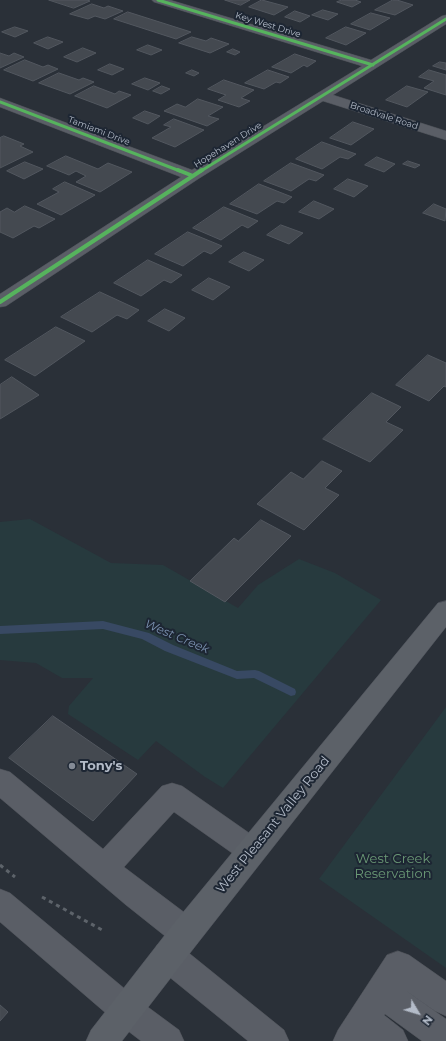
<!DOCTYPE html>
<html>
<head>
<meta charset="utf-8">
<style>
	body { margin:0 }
	#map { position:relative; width:446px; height:1041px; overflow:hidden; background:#2a3038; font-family:Montserrat,sans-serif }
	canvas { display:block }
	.north { position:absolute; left:398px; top:993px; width:40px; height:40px; -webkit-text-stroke:3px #1d2633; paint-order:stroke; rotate:128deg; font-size:11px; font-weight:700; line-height:16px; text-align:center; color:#b4bcc9 }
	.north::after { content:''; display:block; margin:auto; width:14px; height:18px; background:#b4bcc9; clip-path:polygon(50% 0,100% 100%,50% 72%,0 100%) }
</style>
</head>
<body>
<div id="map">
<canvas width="446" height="1041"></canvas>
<div class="north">N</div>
</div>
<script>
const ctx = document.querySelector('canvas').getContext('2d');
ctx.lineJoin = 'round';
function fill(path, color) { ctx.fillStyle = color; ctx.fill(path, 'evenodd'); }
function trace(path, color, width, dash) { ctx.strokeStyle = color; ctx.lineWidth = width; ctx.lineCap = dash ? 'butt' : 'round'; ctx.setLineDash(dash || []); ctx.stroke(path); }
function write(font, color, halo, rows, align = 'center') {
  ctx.font = font + ' Montserrat,sans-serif'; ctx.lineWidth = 4; ctx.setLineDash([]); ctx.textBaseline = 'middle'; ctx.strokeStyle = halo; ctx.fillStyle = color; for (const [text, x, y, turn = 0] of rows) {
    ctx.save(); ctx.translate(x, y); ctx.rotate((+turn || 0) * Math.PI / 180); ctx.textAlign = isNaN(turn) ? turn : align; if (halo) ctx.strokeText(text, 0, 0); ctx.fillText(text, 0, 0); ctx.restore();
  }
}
const green = new Path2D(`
	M 30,519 L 111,563 L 163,565 L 238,608 L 258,585 L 299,559 L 335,573 L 381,600 L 223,788 L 205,777 L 156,741 L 138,760 L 68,714 L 69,706 L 93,678 L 62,678 L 36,663 L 0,660 L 0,522 Z
	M 446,707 L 446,968 L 319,879 Z`);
const stream = new Path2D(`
	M 103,621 L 149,633 L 173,645 L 237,671 L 255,670 L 259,671 L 295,689 L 296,692 L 295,695 L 291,696 L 254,678 L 237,679 L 165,651 L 142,639 L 103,629 L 0,634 L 0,626 Z`);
const building = new Path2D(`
	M 49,0 L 87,0 L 90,1 L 74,8 Z
	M 225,0 L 250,0 L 241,5 Z
	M 262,0 L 288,7 L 274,15 L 249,7 Z
	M 342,0 L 355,0 L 361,2 L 352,7 L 337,2 Z
	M 393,0 L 397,0 L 413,5 L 395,15 L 375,10 Z
	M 92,4 L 104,8 L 108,6 L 123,11 L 105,19 L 95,16 L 88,19 L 70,14 Z
	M 323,10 L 338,14 L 328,20 L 312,15 Z
	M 295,11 L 310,16 L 300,22 L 285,17 Z
	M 128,12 L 191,32 L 176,39 L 114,19 Z
	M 371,13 L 390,18 L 370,30 L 351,24 Z
	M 15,27 L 28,31 L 15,37 L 2,32 Z
	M 346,27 L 366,33 L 346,45 L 326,38 Z
	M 48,37 L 63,42 L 48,49 L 34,43 Z
	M 192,37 L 206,41 L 211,38 L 229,44 L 210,53 L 179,43 Z
	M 148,45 L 162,50 L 151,55 L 137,50 Z
	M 83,48 L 96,53 L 77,62 L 64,57 Z
	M 233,49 L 240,52 L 235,55 L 227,52 Z
	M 0,53 L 9,56 L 14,53 L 24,57 L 0,68 Z
	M 295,54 L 316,61 L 307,67 L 304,65 L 291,73 L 272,67 Z
	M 25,60 L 43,67 L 48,65 L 58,69 L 33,81 L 4,70 Z
	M 440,62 L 446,63 L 446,70 L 433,66 Z
	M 110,64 L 124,69 L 112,75 L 98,70 Z
	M 192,70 L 199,73 L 194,76 L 186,73 Z
	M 268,70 L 289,77 L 280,83 L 276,82 L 264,89 L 245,83 Z
	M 429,70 L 446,75 L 446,95 L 424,88 L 434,81 L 419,77 Z
	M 59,73 L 79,80 L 83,78 L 94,82 L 70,94 L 39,83 Z
	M 145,78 L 160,83 L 148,90 L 132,84 Z
	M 224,80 L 254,90 L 241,98 L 250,101 L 239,107 L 218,100 L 226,95 L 208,89 Z
	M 94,86 L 115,94 L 119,91 L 131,95 L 107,108 L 75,96 Z
	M 162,86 L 170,89 L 161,94 L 153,91 Z
	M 407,86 L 428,92 L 407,107 L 386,100 Z
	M 198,99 L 223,107 L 208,116 L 219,119 L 207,126 L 164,111 L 177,104 L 185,107 Z
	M 145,111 L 160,116 L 148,124 L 133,118 Z
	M 174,119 L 204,130 L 175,147 L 152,138 L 171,127 L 164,125 Z
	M 353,122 L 374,129 L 351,145 L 330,138 Z
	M 4,136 L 24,144 L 20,146 L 33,152 L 0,168 L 0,138 Z
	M 322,142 L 356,154 L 348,159 L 340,157 L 322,169 L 296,159 Z
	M 66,156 L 98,169 L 108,163 L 132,172 L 100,192 L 76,182 L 86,176 L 76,171 L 69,175 L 47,166 Z
	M 377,157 L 395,164 L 384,172 L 365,165 Z
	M 408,161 L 420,165 L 415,168 L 403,164 Z
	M 25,162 L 43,169 L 24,179 L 7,171 Z
	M 291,163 L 324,175 L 316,181 L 309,179 L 291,191 L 264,181 Z
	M 348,179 L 368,186 L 354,197 L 334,189 Z
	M 65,182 L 95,195 L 61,215 L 37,204 L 59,192 L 53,189 Z
	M 259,184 L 292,197 L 284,203 L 277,201 L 257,214 L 230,204 Z
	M 314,201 L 334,209 L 319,219 L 299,212 Z
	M 434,204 L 446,209 L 445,221 L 423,213 Z
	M 25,206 L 55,219 L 39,228 L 34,226 L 13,238 L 0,232 L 0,212 L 7,208 L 14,212 Z
	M 224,207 L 258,221 L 248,228 L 242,225 L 221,240 L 193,228 Z
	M 281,225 L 303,233 L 289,244 L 267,235 Z
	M 188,232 L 222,246 L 211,254 L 204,251 L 183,266 L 155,254 Z
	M 244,252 L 264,260 L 249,271 L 229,262 Z
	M 148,260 L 182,275 L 171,283 L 164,280 L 141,296 L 114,283 Z
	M 209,278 L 230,287 L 213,300 L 192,290 Z
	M 100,292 L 139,310 L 127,319 L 117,315 L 92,332 L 61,317 Z
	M 165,309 L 185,318 L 169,331 L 148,321 Z
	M 56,327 L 85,341 L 35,376 L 5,360 Z
	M 428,355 L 446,363 L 446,387 L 444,386 L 429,401 L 396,385 Z
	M 12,377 L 39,395 L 0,419 L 0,385 Z
	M 372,393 L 401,407 L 386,422 L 403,430 L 370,462 L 323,439 Z
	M 322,461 L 342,471 L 325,488 L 339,495 L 304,530 L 257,504 L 291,472 L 303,479 Z
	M 261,520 L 291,536 L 225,602 L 190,581 L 234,538 L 238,541 Z
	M 53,716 L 137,774 L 93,821 L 9,758 Z
	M 0,1005 L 8,1012 L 0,1021 Z`);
const path = new Path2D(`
	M 0,865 L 15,877
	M 42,897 L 104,931`);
const minor = new Path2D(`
	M 152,0 L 170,0 L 371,60 L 442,16 L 446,15 L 446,24 L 333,95 L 446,131 L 446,140 L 323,101 L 198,179 L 6,306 L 0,307 L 0,294 L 181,177 L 0,107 L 0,98 L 192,170 L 362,66 L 154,2 Z
	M 0,769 L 10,772 L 103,849 L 162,786 L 172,783 L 182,786 L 262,842 L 266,851 L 262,860 L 252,864 L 242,860 L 174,812 L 124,867 L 197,922 L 201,933 L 197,944 L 186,948 L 175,944 L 126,905 L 0,798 Z
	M 0,889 L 10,893 L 137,999 L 179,1030 L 184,1041 L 141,1041 L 115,1021 L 0,922 Z
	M 168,941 L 179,945 L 284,1030 L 289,1041 L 248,1041 L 157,967 L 153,956 L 157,945 Z
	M 398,951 L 409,955 L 446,981 L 446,1016 L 435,1011 L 402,988 L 446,1019 L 446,1041 L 422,1041 L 385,1014 L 384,1015 L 403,1030 L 408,1041 L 333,1041 L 338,1030 L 387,955 Z`);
const major = new Path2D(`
	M 446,601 L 446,627 L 197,944 L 122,1041 L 86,1041 L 91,1030 L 175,922 L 438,603 Z`);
const cyclewayFar1 = new Path2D(`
	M 158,0 L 373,65
	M 0,102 L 180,171
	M 201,171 L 446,19`);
const cycleway = new Path2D(`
	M 178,170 L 193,176
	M 0,302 L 202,170`);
const markers = [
	[72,766,4,"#848b96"]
];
const farStreetnames = [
	["Key West Drive",268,25,17],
	["Broadvale Road",384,116,18],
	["Tamiami Drive",99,131,21],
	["Hopehaven Drive",228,145,-32]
];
const waterNames = [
	["West Creek",177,637,23]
];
const nearPoinames = [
	["Tony's",80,766]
];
const nearStreetnames = [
	["West Pleasant Valley Road",273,825,-51]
];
const nearParknames = [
	["West Creek",393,859],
	["Reservation",393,874]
];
fill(green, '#273a3e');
fill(stream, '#384963');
fill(building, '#444950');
trace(building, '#52575f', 1);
trace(minor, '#484c53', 1);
trace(major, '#484c55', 1);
trace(path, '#5d636a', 3, [4, 4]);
fill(minor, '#5a5e66');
fill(major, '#5c6168');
trace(cyclewayFar1, '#56b35d', 3);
trace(cycleway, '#56b35d', 4);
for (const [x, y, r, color] of markers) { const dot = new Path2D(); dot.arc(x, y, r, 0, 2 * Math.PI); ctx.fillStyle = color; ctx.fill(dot); trace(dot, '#1d2633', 1.5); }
write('9px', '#b4bcc9', '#1d2633', farStreetnames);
write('italic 12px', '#7c92b1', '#1d2633', waterNames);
write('bold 13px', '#b4bcc9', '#1d2633', nearPoinames, 'left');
write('13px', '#b4bcc9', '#1d2633', nearStreetnames);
write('13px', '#6b9a76', '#1d2633', nearParknames);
</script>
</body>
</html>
